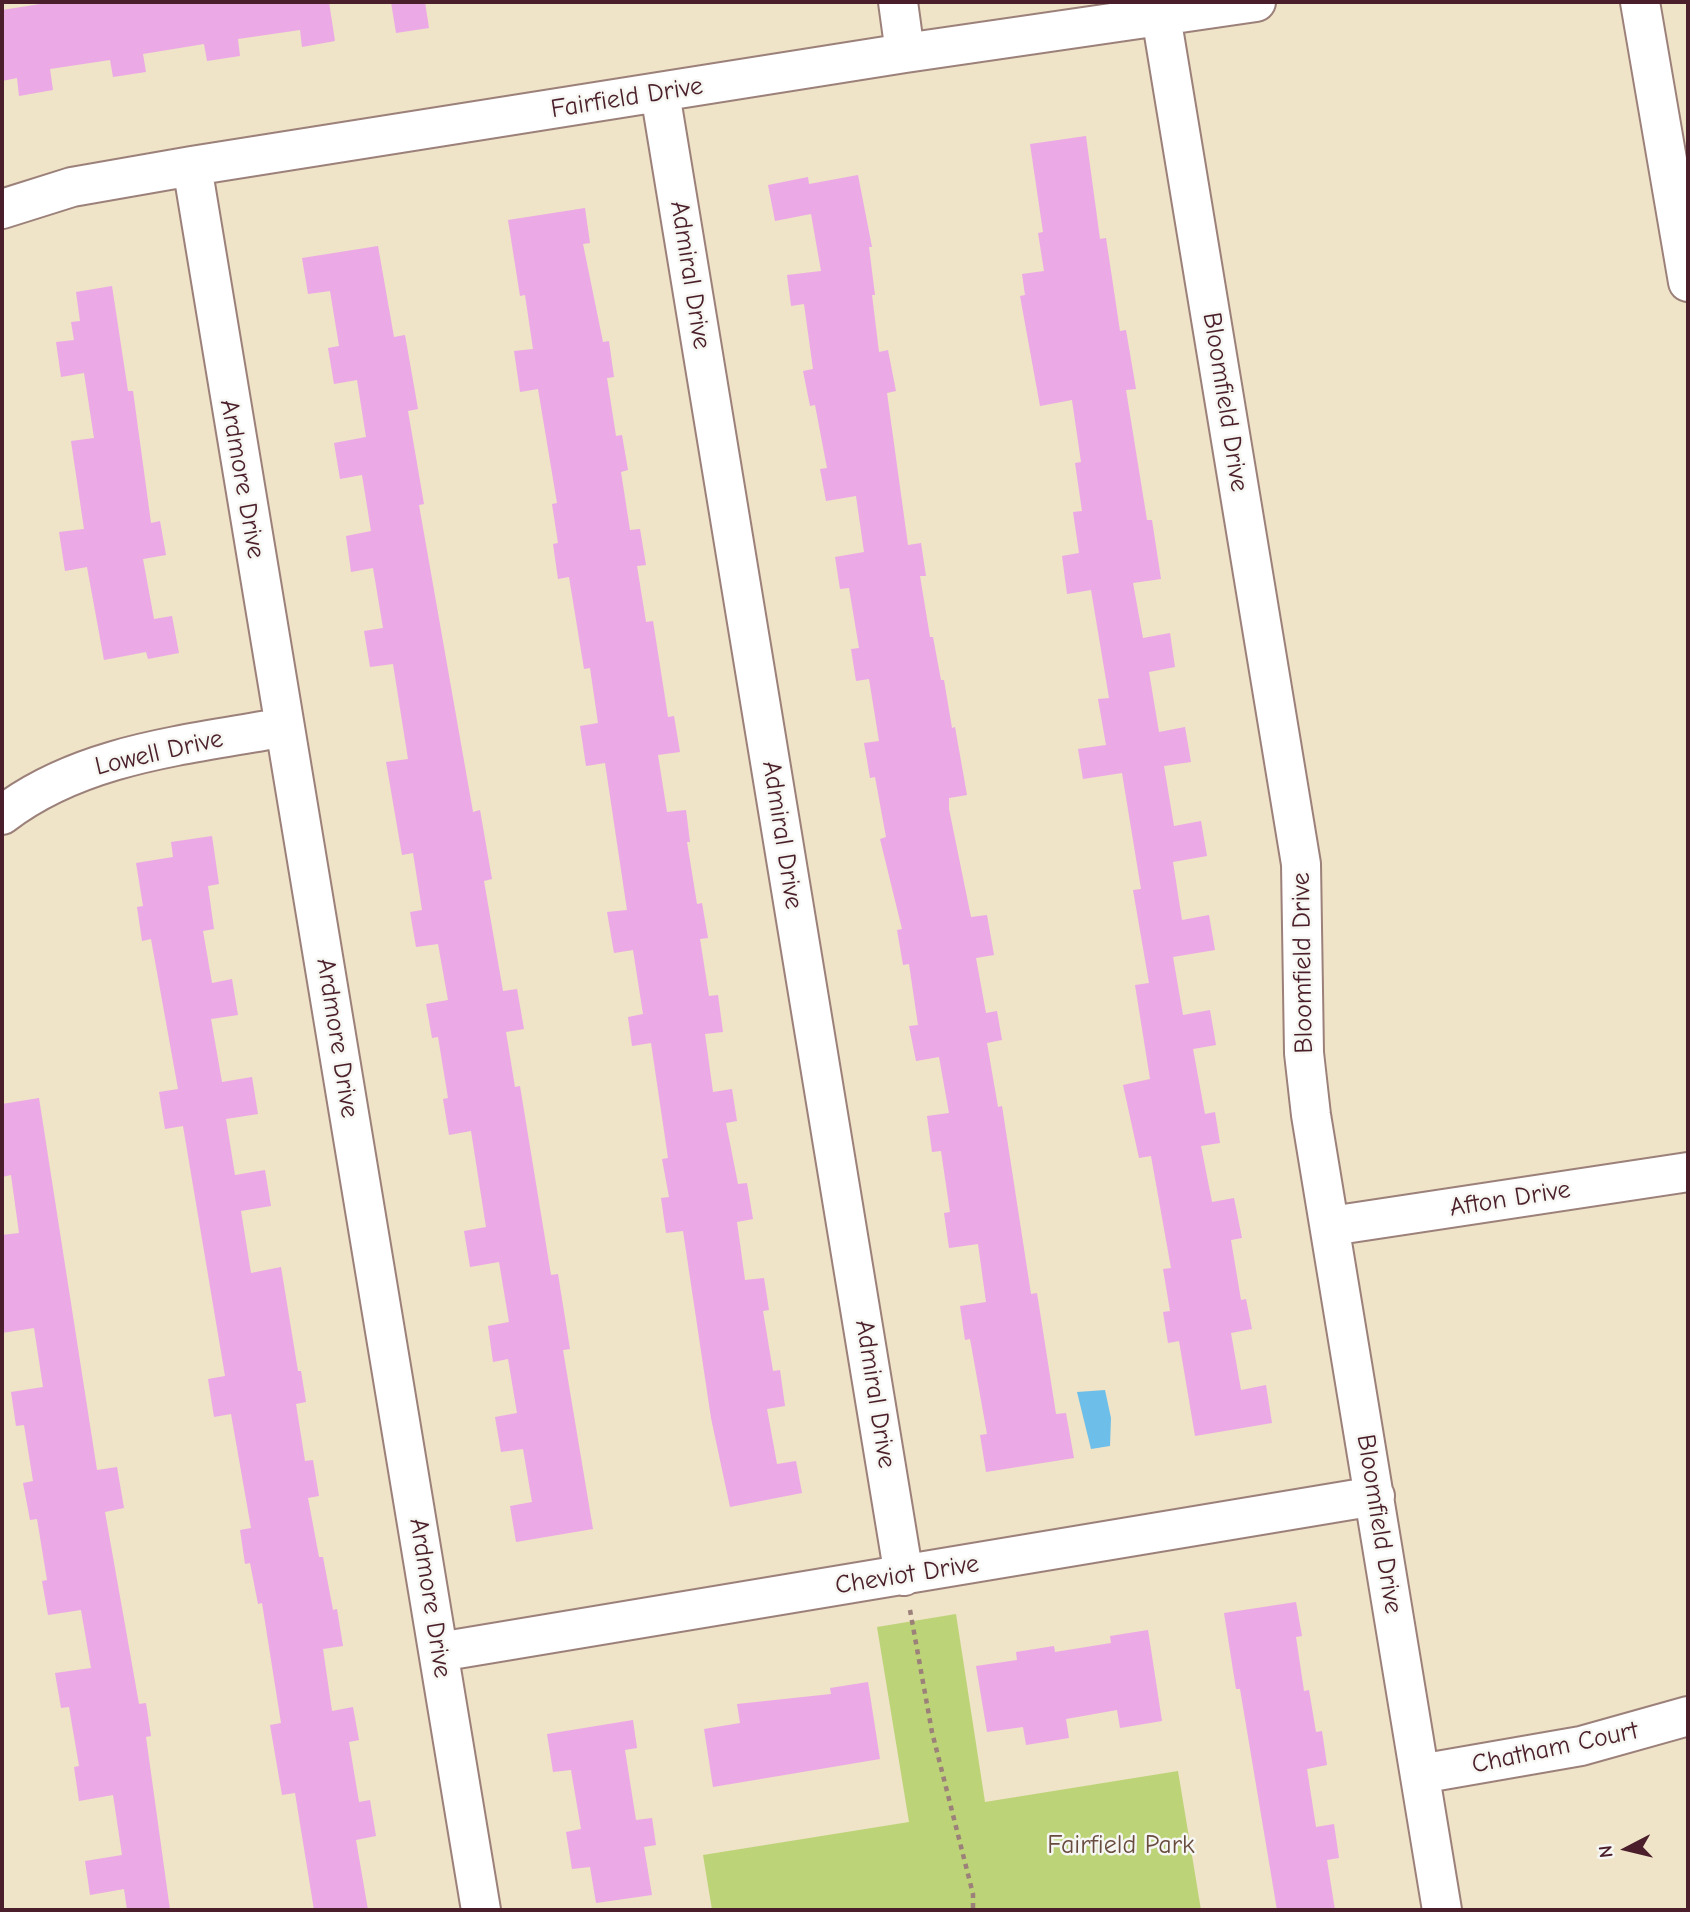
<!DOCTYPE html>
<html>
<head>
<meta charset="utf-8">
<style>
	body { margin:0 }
	#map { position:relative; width:1690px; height:1912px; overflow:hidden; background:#efe3c8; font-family:"Comic Neue",sans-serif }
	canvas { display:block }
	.frame { position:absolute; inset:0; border:4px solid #4a1f2b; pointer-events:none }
	.north { position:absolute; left:1592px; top:1814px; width:70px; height:70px; -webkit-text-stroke:5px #f6f6f2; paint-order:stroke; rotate:263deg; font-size:19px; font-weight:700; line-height:28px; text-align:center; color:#4a1f2b }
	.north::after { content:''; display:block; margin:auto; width:24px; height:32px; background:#4a1f2b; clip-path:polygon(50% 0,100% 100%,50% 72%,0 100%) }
</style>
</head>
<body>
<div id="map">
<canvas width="1690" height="1912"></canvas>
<div class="frame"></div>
<div class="north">N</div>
</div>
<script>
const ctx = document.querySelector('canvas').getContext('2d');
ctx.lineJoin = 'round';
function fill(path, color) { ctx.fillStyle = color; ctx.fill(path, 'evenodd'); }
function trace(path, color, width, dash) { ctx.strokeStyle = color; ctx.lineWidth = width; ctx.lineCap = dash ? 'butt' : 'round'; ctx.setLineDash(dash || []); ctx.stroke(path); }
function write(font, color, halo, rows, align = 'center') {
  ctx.font = font + ' "Comic Neue",sans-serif'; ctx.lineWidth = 5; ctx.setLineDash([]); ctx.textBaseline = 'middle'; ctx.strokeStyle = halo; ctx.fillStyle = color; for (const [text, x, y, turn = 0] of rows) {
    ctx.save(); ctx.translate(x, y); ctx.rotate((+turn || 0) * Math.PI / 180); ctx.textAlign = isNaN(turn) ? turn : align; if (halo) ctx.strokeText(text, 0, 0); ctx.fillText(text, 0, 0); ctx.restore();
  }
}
const green = new Path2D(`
	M 956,1614 L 985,1802 L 1178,1771 L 1201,1910 L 712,1910 L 703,1855 L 909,1822 L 877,1627 Z`);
const water = new Path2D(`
	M 1105,1390 L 1111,1418 L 1110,1446 L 1091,1449 L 1077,1392 Z`);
const building = new Path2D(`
	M 53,2 L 329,2 L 335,41 L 302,47 L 300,30 L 238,39 L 240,56 L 207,61 L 204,44 L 143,54 L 146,72 L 113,77 L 110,60 L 50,69 L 53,90 L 19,96 L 17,78 L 2,81 L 2,10 Z
	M 391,2 L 425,2 L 429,28 L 396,33 Z
	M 1086,136 L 1100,239 L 1106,238 L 1120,331 L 1126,330 L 1136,389 L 1126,390 L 1147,520 L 1152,520 L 1161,579 L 1133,583 L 1143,638 L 1170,633 L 1175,667 L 1149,672 L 1159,732 L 1185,727 L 1191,762 L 1164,766 L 1174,826 L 1201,821 L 1207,856 L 1173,862 L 1182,920 L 1209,915 L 1215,950 L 1173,957 L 1183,1015 L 1210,1010 L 1216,1045 L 1193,1049 L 1205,1114 L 1215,1112 L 1220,1143 L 1201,1146 L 1212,1202 L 1234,1198 L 1242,1238 L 1231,1240 L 1241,1300 L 1246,1299 L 1252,1329 L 1231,1333 L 1241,1390 L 1266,1385 L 1272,1423 L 1195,1436 L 1179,1341 L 1168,1343 L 1163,1312 L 1170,1311 L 1163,1269 L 1171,1268 L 1151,1156 L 1139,1158 L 1123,1085 L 1150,1079 L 1135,985 L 1149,983 L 1133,890 L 1141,889 L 1122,773 L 1083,779 L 1078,749 L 1106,745 L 1098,699 L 1109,698 L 1091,590 L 1067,594 L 1062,556 L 1079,553 L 1073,512 L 1082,511 L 1075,463 L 1081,462 L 1072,400 L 1040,406 L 1020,296 L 1025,295 L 1022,274 L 1044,271 L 1038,233 L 1043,232 L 1030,144 Z
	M 858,175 L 872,247 L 869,247 L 875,295 L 872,295 L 879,352 L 888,350 L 896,391 L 887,393 L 908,545 L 921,543 L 926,576 L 920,576 L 930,637 L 933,637 L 941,680 L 944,680 L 952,728 L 955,727 L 967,795 L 949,798 L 949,809 L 971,917 L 987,915 L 994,955 L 976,958 L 986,1013 L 997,1011 L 1002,1040 L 987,1043 L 998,1107 L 1002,1106 L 1031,1294 L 1037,1293 L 1056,1414 L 1066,1413 L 1074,1458 L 986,1472 L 980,1435 L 987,1434 L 970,1339 L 965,1340 L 960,1306 L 986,1302 L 978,1244 L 949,1248 L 944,1213 L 950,1212 L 941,1151 L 932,1152 L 927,1116 L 949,1113 L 939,1057 L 916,1061 L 909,1026 L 918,1025 L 909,964 L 903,965 L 897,930 L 902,929 L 880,839 L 886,837 L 875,777 L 870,778 L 864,743 L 879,741 L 869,679 L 856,681 L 851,649 L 859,648 L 849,588 L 840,589 L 835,557 L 864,552 L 856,496 L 826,501 L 820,469 L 827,468 L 815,405 L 810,406 L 803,371 L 813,369 L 804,304 L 791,306 L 787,275 L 821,271 L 811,214 L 775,221 L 768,185 L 808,177 L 809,184 Z
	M 585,208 L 590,243 L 583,244 L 603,342 L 609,341 L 614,377 L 607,378 L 616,436 L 622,435 L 628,470 L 621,472 L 630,530 L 640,529 L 646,565 L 637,566 L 646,622 L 653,621 L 668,717 L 674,716 L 680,752 L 658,755 L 667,812 L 686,810 L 690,842 L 687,842 L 697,904 L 702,903 L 708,938 L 700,939 L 709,996 L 718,995 L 723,1032 L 705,1034 L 713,1092 L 732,1089 L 737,1121 L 726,1123 L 738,1184 L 747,1183 L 753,1219 L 737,1222 L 745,1280 L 764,1278 L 769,1310 L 763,1311 L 773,1371 L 780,1370 L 785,1406 L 767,1409 L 777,1464 L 796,1461 L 802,1493 L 730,1507 L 711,1418 L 683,1231 L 666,1233 L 661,1198 L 669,1197 L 662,1159 L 668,1158 L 651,1043 L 632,1046 L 628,1017 L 643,1014 L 633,950 L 614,953 L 607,912 L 627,910 L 605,763 L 586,766 L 580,726 L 598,723 L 590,668 L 584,669 L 569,577 L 558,579 L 553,544 L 558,543 L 552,504 L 557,503 L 538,389 L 520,392 L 514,351 L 533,349 L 525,295 L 520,296 L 508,220 Z
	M 378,246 L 394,337 L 405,335 L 418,409 L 408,411 L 424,504 L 419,505 L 473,812 L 480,810 L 492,879 L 484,881 L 503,991 L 517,989 L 524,1029 L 506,1032 L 515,1087 L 520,1086 L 551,1275 L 558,1274 L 570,1349 L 563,1350 L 593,1529 L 516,1542 L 510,1506 L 532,1502 L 523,1449 L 501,1452 L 495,1417 L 517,1413 L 508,1359 L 493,1362 L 488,1326 L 509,1322 L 499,1262 L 470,1267 L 464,1231 L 486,1227 L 471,1131 L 449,1135 L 443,1099 L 448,1098 L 438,1037 L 432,1038 L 426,1004 L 448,1000 L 438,944 L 416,947 L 410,912 L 422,910 L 413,853 L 402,855 L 386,762 L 408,759 L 393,664 L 370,667 L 364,631 L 383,628 L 373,568 L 351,572 L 346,536 L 371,531 L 362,475 L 340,479 L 334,443 L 366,437 L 357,380 L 334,384 L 328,348 L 339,346 L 330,291 L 308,294 L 302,258 Z
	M 112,286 L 128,391 L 133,391 L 151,523 L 160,521 L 166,555 L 143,559 L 154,619 L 172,616 L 179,653 L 148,659 L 146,652 L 104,660 L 87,567 L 65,571 L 59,532 L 84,529 L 71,441 L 94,438 L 84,373 L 61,377 L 56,342 L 74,340 L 71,322 L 80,321 L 76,292 Z
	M 212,836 L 219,884 L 208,886 L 214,929 L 203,931 L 212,983 L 232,979 L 238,1015 L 211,1019 L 222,1082 L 252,1077 L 258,1114 L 226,1119 L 235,1175 L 265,1170 L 271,1206 L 241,1211 L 251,1273 L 281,1267 L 298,1371 L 301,1371 L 306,1402 L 296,1404 L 305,1461 L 313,1460 L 319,1496 L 308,1498 L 319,1557 L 323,1557 L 333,1610 L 337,1609 L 343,1646 L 323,1649 L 332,1711 L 353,1707 L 359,1740 L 349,1742 L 359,1802 L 370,1800 L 376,1836 L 356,1840 L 368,1910 L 314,1910 L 295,1793 L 282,1795 L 270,1725 L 281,1723 L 262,1603 L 258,1604 L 250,1563 L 245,1564 L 240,1530 L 251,1528 L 231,1414 L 214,1417 L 208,1379 L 225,1376 L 183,1126 L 165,1129 L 159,1092 L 178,1089 L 151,939 L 142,941 L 137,907 L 143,906 L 136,863 L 173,857 L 171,842 Z
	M 39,1098 L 97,1470 L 117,1467 L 124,1508 L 105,1512 L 139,1704 L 146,1703 L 151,1736 L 146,1737 L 170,1910 L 127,1910 L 124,1889 L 90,1895 L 85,1861 L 122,1855 L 113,1795 L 79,1801 L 74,1767 L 79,1766 L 69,1707 L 61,1708 L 55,1673 L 91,1668 L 81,1610 L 48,1615 L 42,1581 L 47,1580 L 37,1519 L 30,1520 L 23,1483 L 33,1481 L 24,1425 L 16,1426 L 11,1392 L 43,1387 L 34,1328 L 2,1333 L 2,1235 L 19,1233 L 11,1175 L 2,1177 L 2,1104 Z
	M 1296,1602 L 1302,1636 L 1296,1637 L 1304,1691 L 1309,1690 L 1316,1732 L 1322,1731 L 1327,1765 L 1307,1769 L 1316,1827 L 1334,1824 L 1339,1858 L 1327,1860 L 1335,1910 L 1277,1910 L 1240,1689 L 1236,1689 L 1224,1613 Z
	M 1148,1630 L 1162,1721 L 1120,1728 L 1117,1710 L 1066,1719 L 1069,1738 L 1026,1745 L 1023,1727 L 987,1732 L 976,1666 L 1017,1660 L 1016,1652 L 1054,1646 L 1055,1652 L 1111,1643 L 1110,1636 Z
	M 868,1682 L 880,1759 L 713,1787 L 704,1729 L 740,1723 L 737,1704 L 831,1694 L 830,1688 Z
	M 633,1720 L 637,1748 L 625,1750 L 636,1820 L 652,1818 L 656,1845 L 644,1847 L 652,1895 L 596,1903 L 590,1867 L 572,1869 L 566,1832 L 581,1829 L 571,1770 L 553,1772 L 547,1734 Z`);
const path = new Path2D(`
	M 910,1610 L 932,1732 L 973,1894 L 973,1910`);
const minor = new Path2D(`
	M 898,2 L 905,53
	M 1640,2 L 1688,282
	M 1161,16 L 1301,864 L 1304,1053 L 1311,1115 L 1442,1910
	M 660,93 L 904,1576
	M 192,166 L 481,1910
	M 2,209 L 72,187 L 192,166 L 905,53 L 1256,2
	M 2,815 C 83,753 188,745 285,727
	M 1331,1226 L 1688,1172
	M 439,1652 L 1375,1496
	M 1420,1774 L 1581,1746 L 1688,1716`);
const streetNames = [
	["Fairfield Drive",627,98,-9],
	["Admiral Drive",690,275,81],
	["Bloomfield Drive",1225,402,81],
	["Ardmore Drive",242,479,80],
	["Lowell Drive",159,753,-13],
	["Admiral Drive",782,835,81],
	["Bloomfield Drive",1303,963,-91],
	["Ardmore Drive",337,1038,81],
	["Afton Drive",1510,1199,-9],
	["Admiral Drive",875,1394,81],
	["Bloomfield Drive",1379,1524,81],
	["Cheviot Drive",907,1575,-9],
	["Ardmore Drive",430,1598,81],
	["Chatham Court",1555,1748,-12]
];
const parkNames = [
	["Fairfield Park",1121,1846]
];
fill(green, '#bdd377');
fill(water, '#6dbfe9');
fill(building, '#eba9e5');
trace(minor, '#9c817a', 42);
trace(path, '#9c817a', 4.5, [5, 5]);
trace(minor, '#fff', 38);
write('26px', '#4a1f2b', '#f6f6f2', streetNames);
write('26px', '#674c3e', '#f6f6f2', parkNames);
</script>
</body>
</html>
